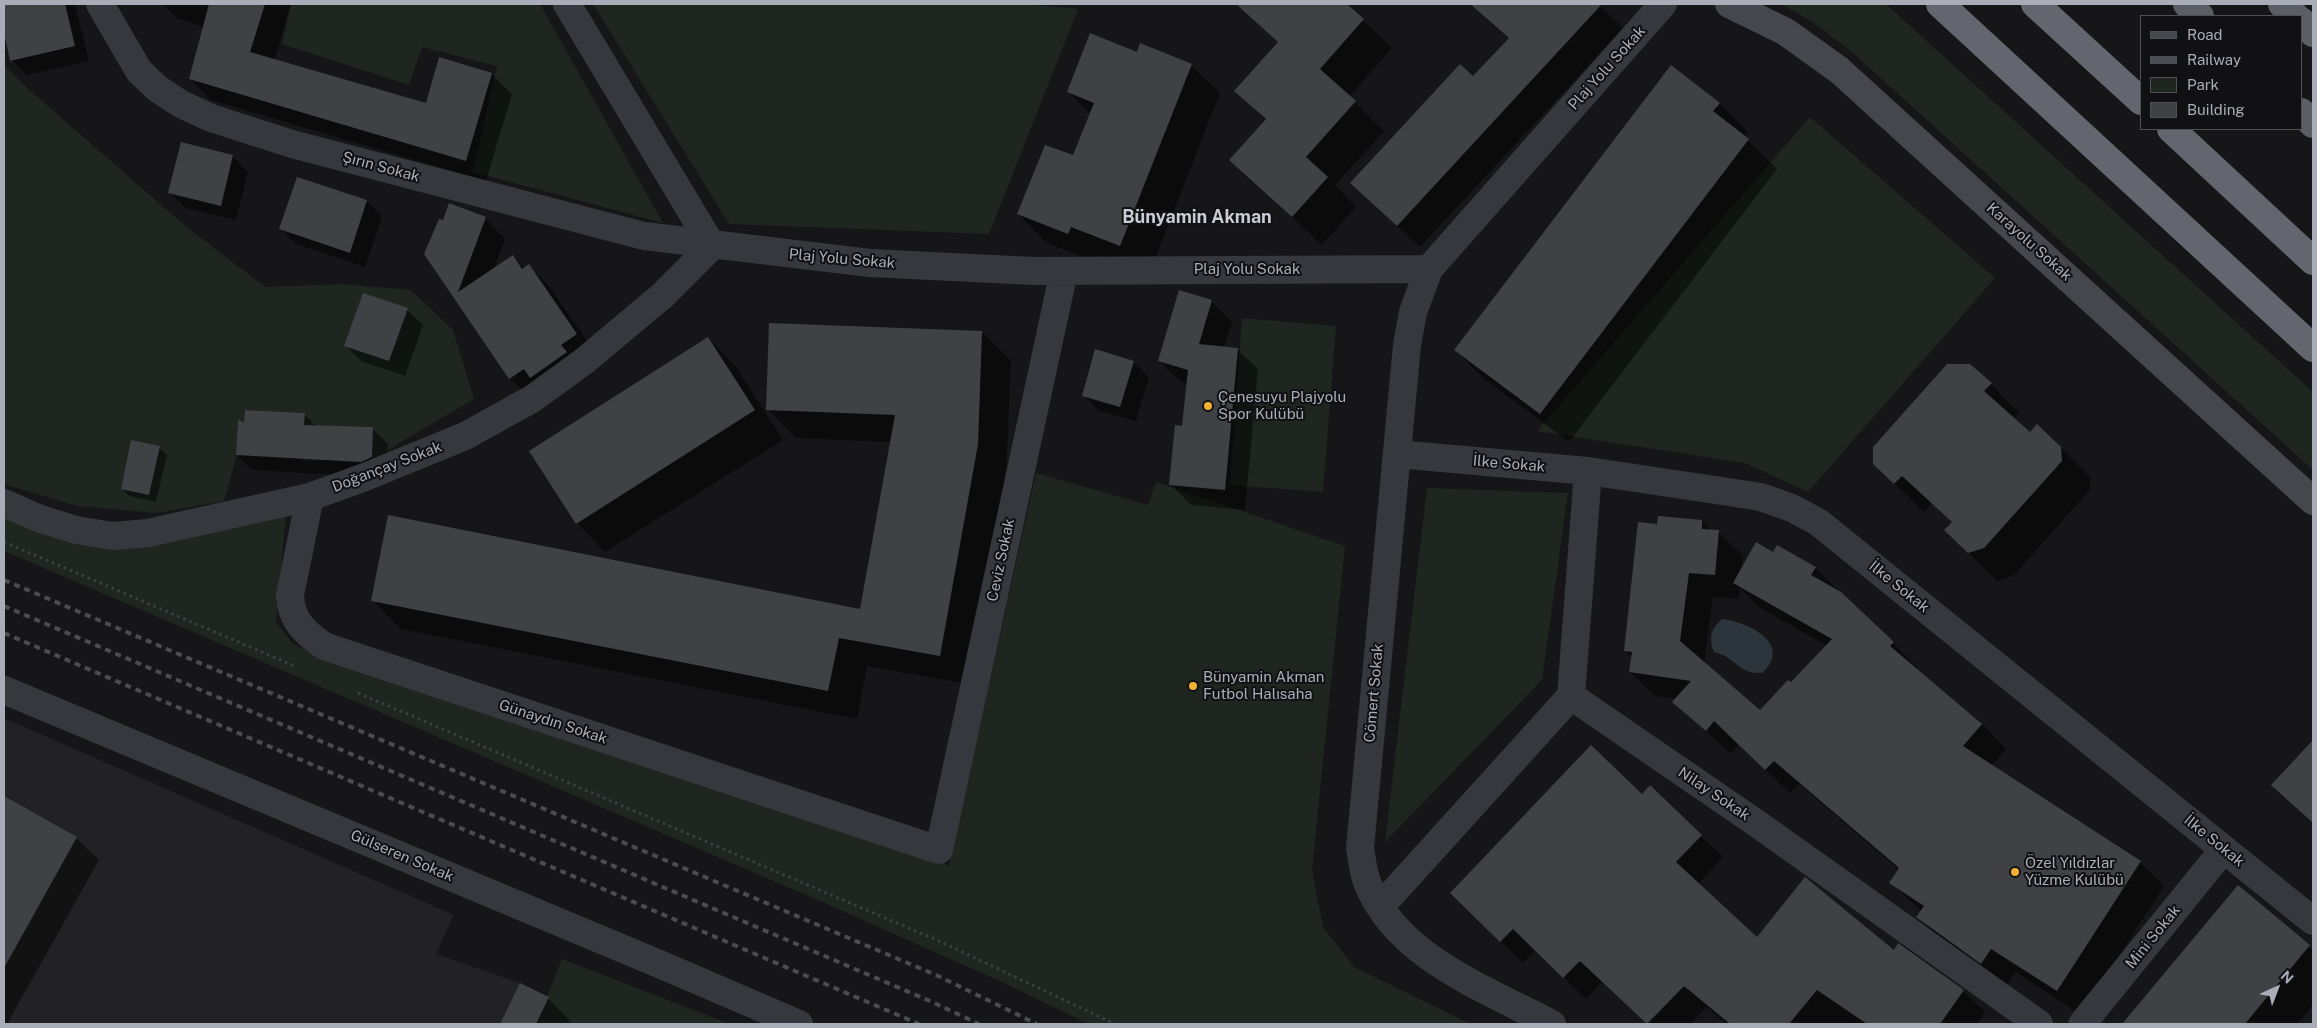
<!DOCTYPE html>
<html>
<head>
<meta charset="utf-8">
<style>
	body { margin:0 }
	#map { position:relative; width:2317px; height:1028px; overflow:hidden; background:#161618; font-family:"Public Sans",sans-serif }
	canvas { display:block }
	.frame { position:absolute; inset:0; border:5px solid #a8adb8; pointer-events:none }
	.legend { position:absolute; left:2140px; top:15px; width:162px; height:115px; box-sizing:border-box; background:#111113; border:1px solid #4d4f55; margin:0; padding:6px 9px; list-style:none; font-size:15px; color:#a8adb8 }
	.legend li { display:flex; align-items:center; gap:10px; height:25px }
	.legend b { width:25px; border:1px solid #4d4f55 }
	.north { position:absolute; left:2252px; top:963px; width:50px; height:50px; -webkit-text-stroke:4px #111113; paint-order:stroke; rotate:43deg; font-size:14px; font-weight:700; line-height:20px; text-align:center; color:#a8adb8 }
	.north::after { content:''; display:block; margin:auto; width:18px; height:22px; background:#a8adb8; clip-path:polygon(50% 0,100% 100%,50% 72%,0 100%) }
</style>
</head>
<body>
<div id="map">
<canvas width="2317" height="1028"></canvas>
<div class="frame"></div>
<ul class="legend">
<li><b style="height:6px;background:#45474d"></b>Road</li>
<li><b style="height:6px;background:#4a4c52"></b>Railway</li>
<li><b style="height:14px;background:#1e261f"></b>Park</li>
<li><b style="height:14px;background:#404145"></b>Building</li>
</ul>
<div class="north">N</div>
</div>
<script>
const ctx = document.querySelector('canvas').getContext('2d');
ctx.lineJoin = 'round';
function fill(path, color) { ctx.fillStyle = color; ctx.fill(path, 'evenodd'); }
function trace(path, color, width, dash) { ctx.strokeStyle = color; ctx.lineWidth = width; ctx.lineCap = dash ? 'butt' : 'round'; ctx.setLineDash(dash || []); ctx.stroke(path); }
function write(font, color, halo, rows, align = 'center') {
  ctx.font = font + ' "Public Sans",sans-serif'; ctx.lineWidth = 4; ctx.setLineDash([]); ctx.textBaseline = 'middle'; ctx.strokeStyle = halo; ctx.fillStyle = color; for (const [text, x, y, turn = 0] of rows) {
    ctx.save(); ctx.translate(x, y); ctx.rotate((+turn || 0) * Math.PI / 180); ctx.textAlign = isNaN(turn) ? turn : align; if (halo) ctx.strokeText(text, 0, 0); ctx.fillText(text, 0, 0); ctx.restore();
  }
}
const built = new Path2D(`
	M 4,718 L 454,915 L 436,954 L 520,983 L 549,997 L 536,1024 L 4,1024 Z`);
const green = new Path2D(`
	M 291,4 L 540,4 L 663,223 L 473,172 L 497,66 L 422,47 L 409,85 L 282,44 Z
	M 593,4 L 1023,4 L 1078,9 L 989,234 L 729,224 Z
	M 1781,4 L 1886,4 L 2313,392 L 2313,470 L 1853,53 L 1814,23 Z
	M 4,65 L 25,86 L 183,224 L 265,287 L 342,284 L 411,290 L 453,330 L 474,399 L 399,443 L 372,463 L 373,427 L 328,426 L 326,460 L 302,462 L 305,413 L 245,410 L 244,422 L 238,421 L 236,458 L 224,501 L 157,513 L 77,506 L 4,484 Z
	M 1810,117 L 1995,278 L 1808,492 L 1745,463 L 1537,431 Z
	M 1242,318 L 1336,326 L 1323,492 L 1230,485 Z
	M 1036,473 L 1148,505 L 1156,482 L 1345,546 L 1312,869 L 1323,927 L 1354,967 L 1471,1024 L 1088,1024 L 1004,983 L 811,897 L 4,551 L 4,513 C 42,530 78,546 120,549 L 286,513 L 276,622 L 292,643 L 317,656 L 949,866 Z
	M 1427,488 L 1568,493 L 1542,680 L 1385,842 Z
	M 562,959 L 730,1024 L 536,1024 Z`);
const water = new Path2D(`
	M 1722,619 C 1748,622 1794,644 1762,673 C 1737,674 1738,658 1714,652 C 1709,637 1710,630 1722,619 Z`);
const shadow = new Path2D(`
	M 4,4 L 75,4 L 89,61 L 27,75 L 12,60 L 4,27 Z
	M 162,4 L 291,4 L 274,61 L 427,104 L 491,74 L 512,94 L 486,181 L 211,100 L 190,79 L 204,27 L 177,18 Z
	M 1256,4 L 1346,4 L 1392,48 L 1349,97 L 1384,131 L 1335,185 L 1356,207 L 1322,245 L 1231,160 L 1266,121 L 1236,91 L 1279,43 L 1248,12 Z
	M 1469,4 L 1598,4 L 1623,28 L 1420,247 L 1374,205 L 1473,78 L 1509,39 Z
	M 1137,53 L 1191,65 L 1220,93 L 1149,274 L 1099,255 L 1097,262 L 1047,243 L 1018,214 L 1073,157 L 1091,114 L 1068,92 Z
	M 1719,103 L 1748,132 L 1744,137 L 1777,169 L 1569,442 L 1484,379 L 1455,350 Z
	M 232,156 L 248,172 L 236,220 L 185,208 L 170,192 Z
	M 298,178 L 367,201 L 382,217 L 365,267 L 296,244 L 281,229 Z
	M 485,218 L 505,239 L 494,269 L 513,256 L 525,269 L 529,266 L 549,286 L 597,355 L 531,398 L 510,378 L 425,254 Z
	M 1211,301 L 1232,322 L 1224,348 L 1237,349 L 1258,369 L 1245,510 L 1191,505 L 1171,485 L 1184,427 L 1188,384 L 1180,382 L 1160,361 Z
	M 407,310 L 423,325 L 405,376 L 361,361 L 346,346 Z
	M 982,332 L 1011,361 L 1006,473 L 968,684 L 867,666 L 857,719 L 401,629 L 372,600 L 861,610 L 891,442 L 796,438 L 768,409 Z
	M 708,338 L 736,367 L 783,440 L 605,552 L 577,523 Z
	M 1133,362 L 1149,377 L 1136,421 L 1099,411 L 1084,395 Z
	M 1991,384 L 2019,413 L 2013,419 L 2030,434 L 2060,447 L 2090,477 L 2090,490 L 2013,576 L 1997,581 L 1946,530 L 1953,523 L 1932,503 L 1924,512 L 1874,464 Z
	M 305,415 L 316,426 L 373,429 L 388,444 L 387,472 L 376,477 L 252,470 L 237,455 L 245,424 Z
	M 159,448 L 167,455 L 156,502 L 129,496 L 122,488 Z
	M 1702,521 L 1712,531 L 1718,532 L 1743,556 L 1741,571 L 1774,554 L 1815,568 L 1893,643 L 1917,667 L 1915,669 L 1982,724 L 2006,749 L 1991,766 L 2140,862 L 2164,886 L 2081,1015 L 2016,972 L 2006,987 L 1942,942 L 1918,917 L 1922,912 L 1891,883 L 1899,870 L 1799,784 L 1790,793 L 1739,744 L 1731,754 L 1674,702 L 1677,699 L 1655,696 L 1630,672 L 1632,658 L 1625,651 L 1658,525 ZM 1740,588 L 1759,607 L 1827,646 L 1760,712 L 1704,664 L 1713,597 L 1739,599 Z
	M 2313,741 L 2313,824 L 2273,785 Z
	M 1642,795 L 1701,836 L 1723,857 L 1698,884 L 1757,939 L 1894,952 L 1963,991 L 1985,1012 L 1977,1024 L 1727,1024 L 1706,1007 L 1691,1024 L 1648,1024 L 1602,982 L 1586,999 L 1535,950 L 1523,963 L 1451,893 Z
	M 4,797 L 76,838 L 99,860 L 7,1024 L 4,1024 Z
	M 2238,887 L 2313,950 L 2313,1005 L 2297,1024 L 2126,1024 L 2125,1023 Z
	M 520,984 L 548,998 L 570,1021 L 569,1024 L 501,1024 Z`);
const building = new Path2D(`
	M 4,4 L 65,4 L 75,46 L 10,61 L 4,32 Z
	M 209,4 L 265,4 L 250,52 L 426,103 L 439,57 L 492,73 L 466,161 L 189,79 Z
	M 1236,4 L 1347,4 L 1364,19 L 1320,69 L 1356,101 L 1306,157 L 1328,177 L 1292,217 L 1229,160 L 1266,119 L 1234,91 L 1278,42 Z
	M 1470,4 L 1602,4 L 1397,226 L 1350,183 L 1460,64 L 1473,76 L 1509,38 Z
	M 1090,33 L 1137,52 L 1140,43 L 1192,64 L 1120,246 L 1071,227 L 1068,234 L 1017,214 L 1045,145 L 1073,155 L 1094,103 L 1067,92 Z
	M 1671,65 L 1720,103 L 1713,111 L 1749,139 L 1540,414 L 1454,350 Z
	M 181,142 L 233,155 L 221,206 L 168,193 Z
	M 297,177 L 367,200 L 350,253 L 279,229 Z
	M 449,203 L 486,217 L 458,292 L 513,255 L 522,269 L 529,264 L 577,334 L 561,345 L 567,352 L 530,378 L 524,369 L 509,379 L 424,254 L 439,219 L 443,220 Z
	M 1179,290 L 1212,300 L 1199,344 L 1238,348 L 1225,490 L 1169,485 L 1175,425 L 1182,426 L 1188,370 L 1158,361 Z
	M 363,293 L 408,308 L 389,361 L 344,346 Z
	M 769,323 L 982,331 L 978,444 L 940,656 L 839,638 L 828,691 L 371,601 L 388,515 L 860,609 L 895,415 L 766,410 Z
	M 708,337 L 755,410 L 576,524 L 529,451 Z
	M 1095,349 L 1134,361 L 1120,407 L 1082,396 Z
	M 1947,364 L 1970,364 L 1992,383 L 1984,391 L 2030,432 L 2037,424 L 2061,447 L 2062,461 L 1984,548 L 1968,553 L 1944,530 L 1952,522 L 1902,476 L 1894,484 L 1873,464 L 1873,447 Z
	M 245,410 L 305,413 L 304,425 L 373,427 L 372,457 L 361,462 L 236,455 L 238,420 L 244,422 Z
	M 131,440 L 160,446 L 149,495 L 121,489 Z
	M 1658,516 L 1702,520 L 1702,529 L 1719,530 L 1715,575 L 1689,573 L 1680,641 L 1760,710 L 1788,680 L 1791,682 L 1832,639 L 1733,583 L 1756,542 L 1773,552 L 1777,545 L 1816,567 L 1811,575 L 1841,592 L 1894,642 L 1890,646 L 1982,724 L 1963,746 L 2141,861 L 2057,991 L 1991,949 L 1981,964 L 1916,917 L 1924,906 L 1889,883 L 1899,868 L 1774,761 L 1765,770 L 1714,721 L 1706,731 L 1672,702 L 1691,681 L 1629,672 L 1632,652 L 1624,651 L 1638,522 L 1657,524 Z
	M 2313,740 L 2313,823 L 2271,785 Z
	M 1591,745 L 1642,794 L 1650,785 L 1702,835 L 1676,862 L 1757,937 L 1805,877 L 1894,950 L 1898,943 L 1964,990 L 1940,1024 L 1867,1024 L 1817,990 L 1789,1024 L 1730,1024 L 1684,986 L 1647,1024 L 1580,961 L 1563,978 L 1513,929 L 1500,942 L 1450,893 Z
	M 4,796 L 77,837 L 4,968 Z
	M 2238,885 L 2310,945 L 2245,1024 L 2122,1024 Z
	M 520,983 L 549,997 L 536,1024 L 500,1024 Z`);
const path = new Path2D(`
	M 4,542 L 297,667
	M 358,693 L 939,941 L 1115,1024`);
const minor = new Path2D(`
	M 100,4 L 139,71 L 158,89 L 181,104 L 211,118 L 292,144 L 644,236 L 870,263 L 1034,271 L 1429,269
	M 567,4 L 712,246
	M 1397,454 L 1588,471 L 1722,491 L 1761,497 L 1792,508 L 1818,522 L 2313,921
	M 310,497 L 290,595 C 291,620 304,632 324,646 L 939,850 L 1064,271
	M 4,503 L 38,518 L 76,530 L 113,536 L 148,533 L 310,497 L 365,477 L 465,436 L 532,399 L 583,362 L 663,295 L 712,246
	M 4,690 L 664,966 L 799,1024
	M 1571,696 L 1759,825 L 2039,1024
	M 1571,696 L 1588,471
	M 1380,907 L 1571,696
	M 1552,1024 C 1486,989 1396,957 1367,882 C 1363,872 1362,859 1360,848 L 1407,345 L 1413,312 L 1429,269 L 1663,4
	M 2082,1024 L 2224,849`);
const secondary = new Path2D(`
	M 1729,4 L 1786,32 L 1839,70 L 2313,501`);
const trunk = new Path2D(`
	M 2187,4 L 2200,16
	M 2282,4 L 2295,16
	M 2301,21 L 2313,33
	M 2301,112 L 2313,124`);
const motorway = new Path2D(`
	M 1940,4 L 2313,348
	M 2035,4 L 2141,101
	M 2171,129 L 2313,261`);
const rail = new Path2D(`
	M 4,580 L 936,975 L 1037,1024
	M 4,606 L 930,1001 L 979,1024
	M 4,633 L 919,1024`);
const markers = [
	[1208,406,5,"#f2b134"],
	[1193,686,5,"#f2b134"],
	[2015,872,5,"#f2b134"]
];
const streetNames = [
	["Plaj Yolu Sokak",1607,68,-48],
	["Şırın Sokak",381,167,15],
	["Karayolu Sokak",2029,242,42],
	["Plaj Yolu Sokak",842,259,5],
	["Plaj Yolu Sokak",1247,269],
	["İlke Sokak",1509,464,5],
	["Doğançay Sokak",387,467,-21],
	["Ceviz Sokak",1001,560,-78],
	["İlke Sokak",1899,587,39],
	["Cömert Sokak",1374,693,-85],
	["Günaydın Sokak",553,722,18],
	["Nilay Sokak",1714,794,34],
	["İlke Sokak",2214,841,39],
	["Gülseren Sokak",402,856,23],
	["Mini Sokak",2153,937,-51]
];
const poiNames = [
	["Çenesuyu Plajyolu",1218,397],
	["Spor Kulübü",1218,414],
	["Bünyamin Akman",1203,677],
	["Futbol Halısaha",1203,694],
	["Özel Yıldızlar",2025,863],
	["Yüzme Kulübü",2025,880]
];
const quarterNames = [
	["Bünyamin Akman",1197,217]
];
fill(built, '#222225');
fill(green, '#1e261f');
fill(water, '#2c353c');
fill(shadow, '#0007');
fill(building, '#404145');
trace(path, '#3d3f44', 3, [2.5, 4]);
trace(minor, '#37383d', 28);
trace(secondary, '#45474d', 28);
trace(trunk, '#5b5e65', 28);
trace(motorway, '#63666e', 28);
trace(rail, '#4a4c52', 4, [6, 5]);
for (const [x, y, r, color] of markers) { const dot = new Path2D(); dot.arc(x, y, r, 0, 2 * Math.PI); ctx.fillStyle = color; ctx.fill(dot); trace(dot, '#111113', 2); }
write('15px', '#a8adb8', '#111113', streetNames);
write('15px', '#a8adb8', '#111113', poiNames, 'left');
write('bold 18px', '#c9ccd4', '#111113', quarterNames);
</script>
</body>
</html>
